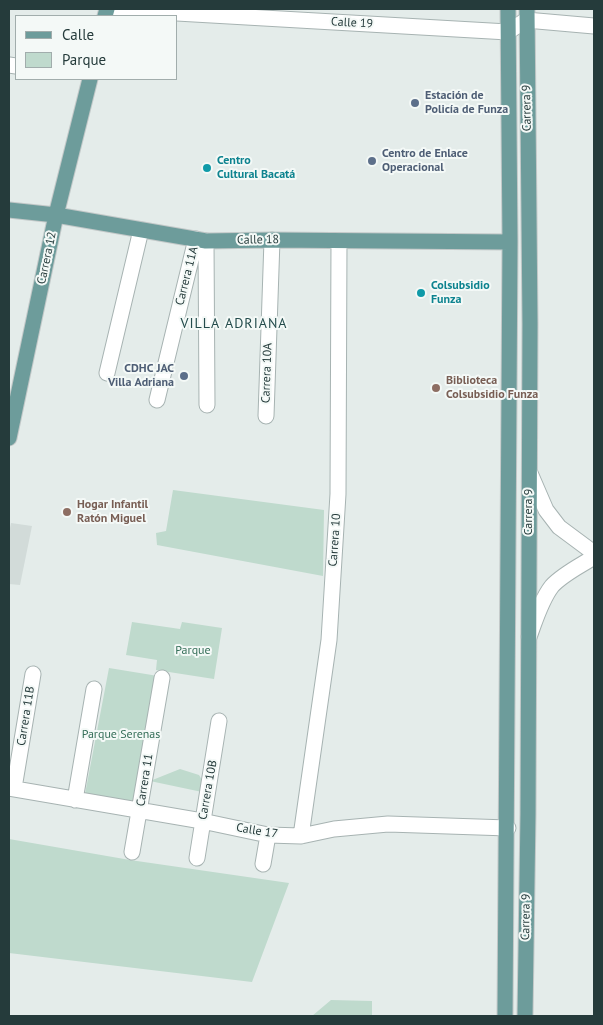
<!DOCTYPE html>
<html>
<head>
<meta charset="utf-8">
<style>
	body { margin:0 }
	#map { position:relative; width:603px; height:1025px; overflow:hidden; background:#e4ecea; font-family:"PT Sans",sans-serif }
	canvas { display:block }
	.frame { position:absolute; inset:0; border:10px solid #253b3b; pointer-events:none }
	.legend { position:absolute; left:15px; top:15px; width:162px; height:65px; box-sizing:border-box; background:#f4f9f7; border:1px solid #a1adac; margin:0; padding:6px 9px; list-style:none; font-size:15px; color:#253b3b }
	.legend li { display:flex; align-items:center; gap:10px; height:25px }
	.legend b { width:25px; border:1px solid #a1adac }
</style>
</head>
<body>
<div id="map">
<canvas width="603" height="1025"></canvas>
<div class="frame"></div>
<ul class="legend">
<li><b style="height:6px;background:#6d9c9b"></b>Calle</li>
<li><b style="height:14px;background:#bfdacd"></b>Parque</li>
</ul>
</div>
<script>
const ctx = document.querySelector('canvas').getContext('2d');
ctx.lineJoin = 'round';
function fill(path, color) { ctx.fillStyle = color; ctx.fill(path, 'evenodd'); }
function trace(path, color, width, dash) { ctx.strokeStyle = color; ctx.lineWidth = width; ctx.lineCap = dash ? 'butt' : 'round'; ctx.setLineDash(dash || []); ctx.stroke(path); }
function write(font, color, halo, rows, align = 'center') {
  ctx.font = font + ' "PT Sans",sans-serif'; ctx.lineWidth = 4; ctx.setLineDash([]); ctx.textBaseline = 'middle'; ctx.strokeStyle = halo; ctx.fillStyle = color; for (const [text, x, y, turn = 0] of rows) {
    ctx.save(); ctx.translate(x, y); ctx.rotate((+turn || 0) * Math.PI / 180); ctx.textAlign = isNaN(turn) ? turn : align; if (halo) ctx.strokeText(text, 0, 0); ctx.fillText(text, 0, 0); ctx.restore();
  }
}
const built = new Path2D(`
	M 11,523 L 32,526 L 20,585 L 9,584 L 9,533 Z`);
const green = new Path2D(`
	M 173,490 L 324,510 L 323,576 L 157,545 L 156,533 L 166,531 Z
	M 132,622 L 180,629 L 182,622 L 222,628 L 214,679 L 156,670 L 157,660 L 126,655 Z
	M 109,668 L 158,676 L 133,801 L 85,794 Z
	M 180,769 L 199,775 L 202,780 L 202,792 L 150,781 Z
	M 9,839 L 130,860 L 289,883 L 252,982 L 9,953 Z
	M 331,1000 L 372,1001 L 372,1016 L 312,1016 Z`);
const minor = new Path2D(`
	M 107,9 L 508,32 L 526,20 L 594,26
	M 9,65 L 16,66
	M 206,241 L 207,405
	M 107,373 L 141,230
	M 157,400 L 196,239
	M 266,416 L 272,240
	M 530,473 L 546,510 L 559,527 L 594,553
	M 529,637 C 535,621 541,600 552,586 C 563,574 580,566 594,557
	M 9,788 L 202,821 L 268,835 L 301,836 L 334,829 L 388,824 L 508,828
	M 14,788 L 33,674
	M 75,800 L 94,689
	M 301,836 L 329,640 L 338,494 L 339,241
	M 132,852 L 162,678
	M 197,858 L 219,721
	M 263,864 L 268,835`);
const major = new Path2D(`
	M 105,16 L 107,9
	M 9,210 L 56,215 L 206,241 L 272,240 L 510,242
	M 9,438 L 56,215 L 90,79
	M 505,1016 L 510,242 L 508,9
	M 525,1016 L 528,814 L 530,324 L 527,9`);
const markers = [
	[415,103,5,"#5c6f8a"],
	[372,161,5,"#5c6f8a"],
	[207,168,5,"#0f9aa8"],
	[421,293,5,"#0f9aa8"],
	[184,376,5,"#5c6f8a"],
	[436,388,5,"#8d6e63"],
	[67,512,5,"#8d6e63"]
];
const streetNames = [
	["Calle 19",352,23,3],
	["Carrera 9",527,108,-91],
	["Calle 18",258,240,-1],
	["Carrera 12",47,258,-78],
	["Carrera 11A",187,276,-76],
	["Carrera 10A",267,373,-88],
	["Carrera 9",529,512,-90],
	["Carrera 10",335,540,-86],
	["Carrera 11B",26,716,-81],
	["Carrera 11",145,780,-81],
	["Carrera 10B",208,790,-80],
	["Calle 17",257,831,9],
	["Carrera 9",526,917,-89]
];
const serviceNames = [
	["Estación de",425,96],
	["Policía de Funza",425,110],
	["Centro de Enlace",382,154],
	["Operacional",382,168],
	["CDHC JAC",174,369,"right"],
	["Villa Adriana",174,383,"right"]
];
const cultureNames = [
	["Centro",217,161],
	["Cultural Bacatá",217,175],
	["Colsubsidio",431,286],
	["Funza",431,300]
];
const educationNames = [
	["Biblioteca",446,381],
	["Colsubsidio Funza",446,395],
	["Hogar Infantil",77,505],
	["Ratón Miguel",77,519]
];
const parkNames = [
	["Parque",193,651],
	["Parque Serenas",121,735]
];
const neighbourhoodNames = [
	["VILLA ADRIANA",234,324]
];
fill(built, '#d2dbd9');
fill(green, '#bfdacd');
trace(minor, '#a7b3b2', 17);
trace(major, '#c2c8c8', 17);
trace(minor, '#fff', 15);
trace(major, '#6d9c9b', 15);
for (const [x, y, r, color] of markers) { const dot = new Path2D(); dot.arc(x, y, r, 0, 2 * Math.PI); ctx.fillStyle = color; ctx.fill(dot); trace(dot, '#f4f9f7', 2); }
write('12px', '#253b3b', '#f4f9f7', streetNames);
write('bold 12px', '#4e5e75', '#f4f9f7', serviceNames, 'left');
write('bold 12px', '#0d838f', '#f4f9f7', cultureNames, 'left');
write('bold 12px', '#785e54', '#f4f9f7', educationNames, 'left');
write('12px', '#346e58', '#f4f9f7', parkNames);
ctx.letterSpacing = '1px';
write('14px', '#234b4b', '#f4f9f7', neighbourhoodNames);
ctx.letterSpacing = '0px';
</script>
</body>
</html>
